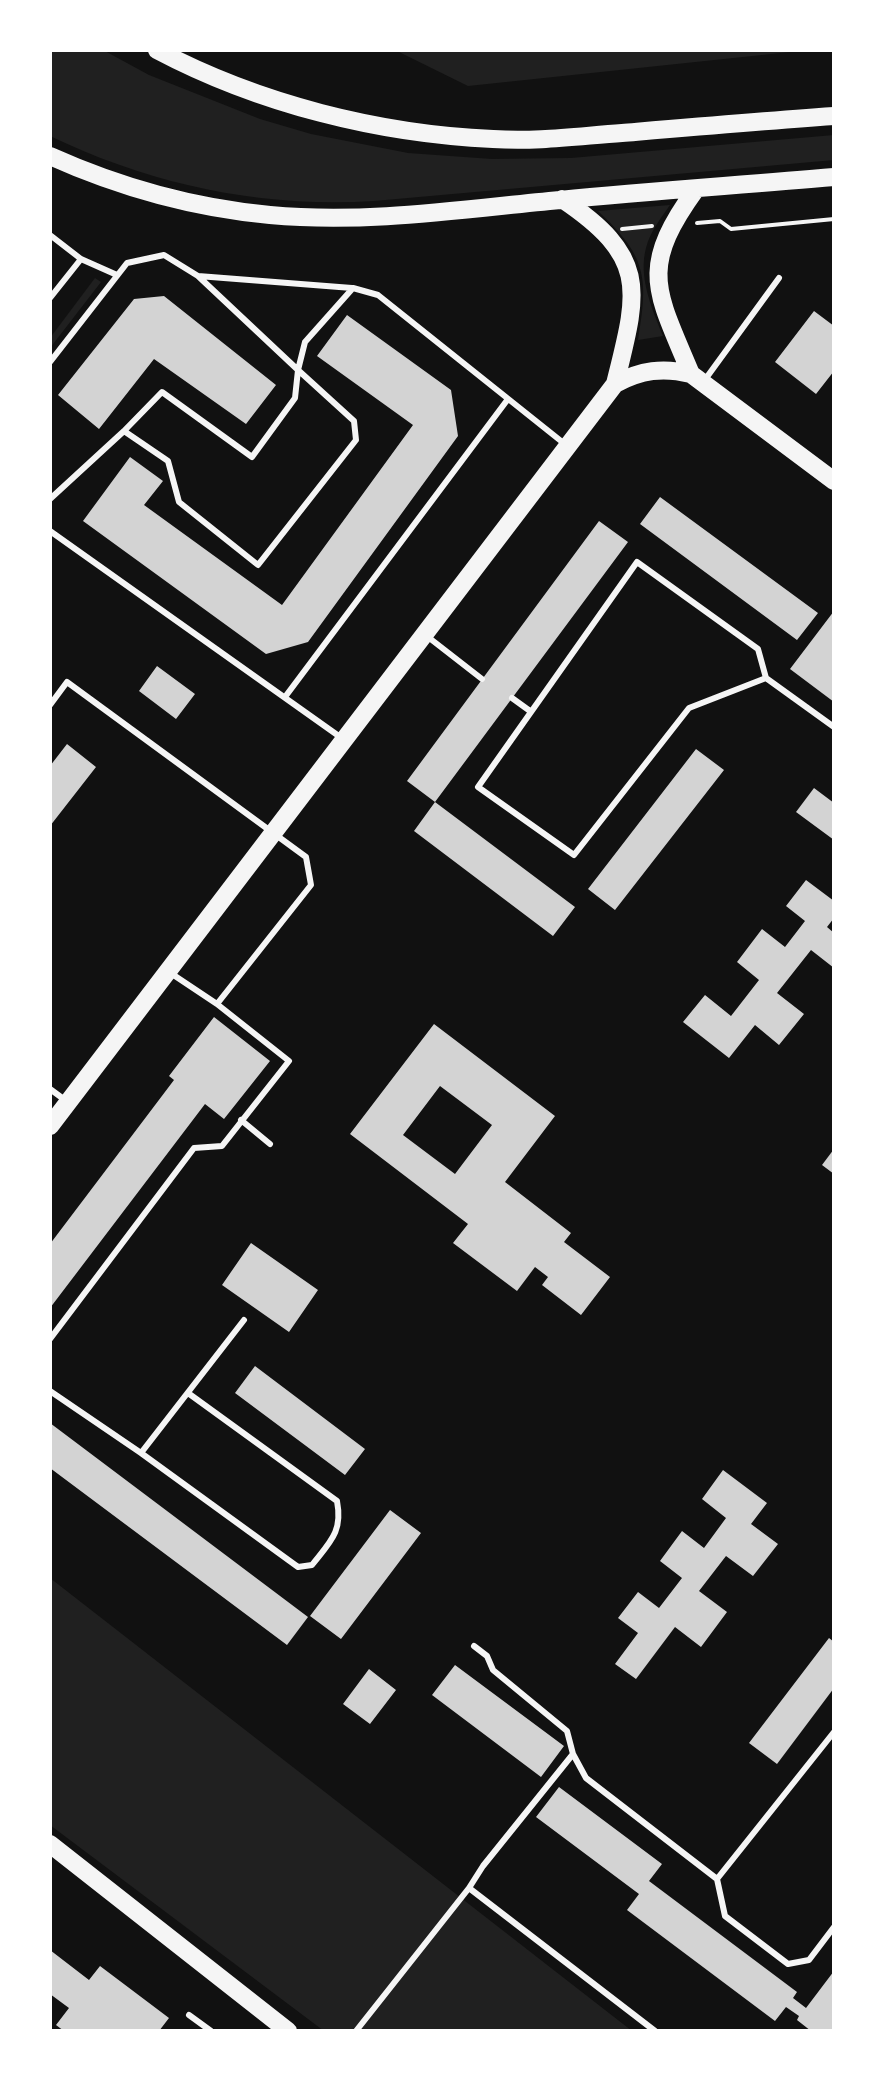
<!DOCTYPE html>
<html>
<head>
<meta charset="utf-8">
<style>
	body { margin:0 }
	#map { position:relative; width:884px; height:2081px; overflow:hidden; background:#111; font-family:"Fira Sans",sans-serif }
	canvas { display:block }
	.frame { position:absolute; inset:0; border:52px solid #fff; pointer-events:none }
</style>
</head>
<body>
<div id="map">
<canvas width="884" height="2081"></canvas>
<div class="frame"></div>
</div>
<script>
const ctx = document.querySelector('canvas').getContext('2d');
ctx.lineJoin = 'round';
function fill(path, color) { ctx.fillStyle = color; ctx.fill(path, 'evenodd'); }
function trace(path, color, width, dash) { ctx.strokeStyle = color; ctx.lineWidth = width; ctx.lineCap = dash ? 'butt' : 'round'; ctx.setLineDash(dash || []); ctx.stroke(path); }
const green = new Path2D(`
	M 50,50 L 103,50 L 149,75 L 260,119 L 311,134 L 408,153 L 492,159 L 571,158 L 834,135 L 834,160 L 374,201 C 261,208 152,185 50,136 Z
	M 395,50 L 809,50 L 468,86 Z
	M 670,205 C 661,218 650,232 646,248 C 638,277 652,309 663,336 L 638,340 C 649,276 646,256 598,211 Z
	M 95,278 L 101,282 L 50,348 L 50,338 Z
	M 50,1578 L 632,2031 L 324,2031 L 50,1825 Z`);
const building = new Path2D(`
	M 164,296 L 276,385 L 246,424 L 154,359 L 99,429 L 58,395 L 134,299 Z
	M 814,311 L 834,326 L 834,371 L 816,394 L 775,362 Z
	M 347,315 L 451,390 L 458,436 L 308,642 L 266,654 L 83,521 L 130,457 L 163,481 L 144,505 L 282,605 L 413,425 L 317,356 Z
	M 660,497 L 818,613 L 797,640 L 640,524 Z
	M 599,521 L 628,542 L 435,802 L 407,781 Z
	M 834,611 L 834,702 L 790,669 Z
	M 157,666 L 195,694 L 176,719 L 139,691 Z
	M 67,744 L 96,767 L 50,826 L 50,766 Z
	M 696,749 L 724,770 L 615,910 L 588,889 Z
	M 814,788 L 834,803 L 834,840 L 796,812 Z
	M 435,802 L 575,907 L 553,936 L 414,831 Z
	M 806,880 L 834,901 L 834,918 L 827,927 L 834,933 L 834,968 L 811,950 L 777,993 L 804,1014 L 779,1045 L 755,1025 L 729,1058 L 683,1022 L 705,995 L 731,1016 L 759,980 L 737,962 L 762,929 L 785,947 L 805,921 L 786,906 Z
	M 214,1017 L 270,1061 L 224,1119 L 205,1104 L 50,1308 L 50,1244 L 174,1080 L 169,1076 Z
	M 434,1024 L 555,1116 L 505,1182 L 571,1233 L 564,1242 L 610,1277 L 581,1315 L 542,1285 L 548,1277 L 535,1267 L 517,1291 L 453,1243 L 468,1224 L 350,1134 ZM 440,1086 L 492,1125 L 455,1174 L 403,1135 Z
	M 834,1149 L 834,1174 L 822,1165 Z
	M 251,1243 L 318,1290 L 289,1332 L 222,1285 Z
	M 255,1366 L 365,1449 L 345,1475 L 235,1393 Z
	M 50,1423 L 308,1617 L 287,1645 L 50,1468 Z
	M 723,1470 L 767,1503 L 751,1524 L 778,1544 L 753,1576 L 726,1556 L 699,1591 L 727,1612 L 701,1647 L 675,1627 L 636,1679 L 615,1664 L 638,1633 L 618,1618 L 638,1592 L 659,1608 L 682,1578 L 660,1561 L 682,1531 L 704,1548 L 726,1518 L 702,1499 Z
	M 390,1510 L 421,1533 L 341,1639 L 310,1616 Z
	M 829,1638 L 834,1642 L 834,1688 L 777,1764 L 749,1743 Z
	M 455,1665 L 564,1746 L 541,1777 L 432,1695 Z
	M 369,1669 L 396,1690 L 370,1724 L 343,1704 Z
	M 559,1787 L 662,1864 L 649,1881 L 797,1992 L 793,1998 L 806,2008 L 834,1971 L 834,2031 L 811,2031 L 797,2020 L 799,2016 L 786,2007 L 775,2021 L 627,1910 L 639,1894 L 536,1817 Z
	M 50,1950 L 89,1980 L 100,1966 L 169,2018 L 159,2031 L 64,2031 L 56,2025 L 69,2008 L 50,1994 Z`);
const path = new Path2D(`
	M 697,223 L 720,221 L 731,229 L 834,219
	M 622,229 L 652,226`);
const service = new Path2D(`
	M 50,235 L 81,259 L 117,275
	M 50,298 L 81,259
	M 50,362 L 127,263 L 164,255 L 198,276 L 352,288
	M 704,381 L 779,278
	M 124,431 L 162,392 L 252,457 L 295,398 L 298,370 L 198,276
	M 50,499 L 124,431 L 168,461 L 179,502 L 258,565 L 356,440 L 354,421 L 298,370 L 305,342 L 353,288 L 378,295 L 566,445
	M 50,531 L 343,739
	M 428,637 L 482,679
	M 766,678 L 689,708 L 574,855 L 478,787 L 637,562 L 758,649 L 766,678 L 834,727
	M 285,697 L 508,399
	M 512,698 L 530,711
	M 50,705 L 67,682 L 306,857 L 311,885 L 217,1004
	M 50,1089 L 65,1100
	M 241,1120 L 270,1144
	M 50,1339 L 194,1148 L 222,1146 L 289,1061 L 217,1004 L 169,972
	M 50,1391 L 141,1453
	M 188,1393 L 337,1501 C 343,1532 330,1542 312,1565 L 298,1567 L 141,1453 L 244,1320
	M 573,1754 L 586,1778 L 717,1879 L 725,1916 L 788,1964 L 809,1960 L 834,1927
	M 717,1879 L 834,1732
	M 469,1888 L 483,1866 L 573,1754 L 567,1731 L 493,1670 L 487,1656 L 474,1646
	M 189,2015 L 211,2031
	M 356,2031 L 469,1888 L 655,2031`);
const secondary = new Path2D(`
	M 157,50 C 259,104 379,134 493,139 C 536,142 579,136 622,133 C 693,127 763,121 834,116
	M 50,156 C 119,187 195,208 270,215 C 367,224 464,209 560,200 C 651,191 743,185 834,177
	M 562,199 C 650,258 638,291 615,384
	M 691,374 C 656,290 638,269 696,189
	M 50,1126 L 615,384 C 641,370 663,367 691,374 L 834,481
	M 50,1844 L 288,2031`);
fill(green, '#202020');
fill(building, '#d3d3d3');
trace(path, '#f5f5f5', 4);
trace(service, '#f5f5f5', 6);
trace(secondary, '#f5f5f5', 18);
</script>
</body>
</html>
